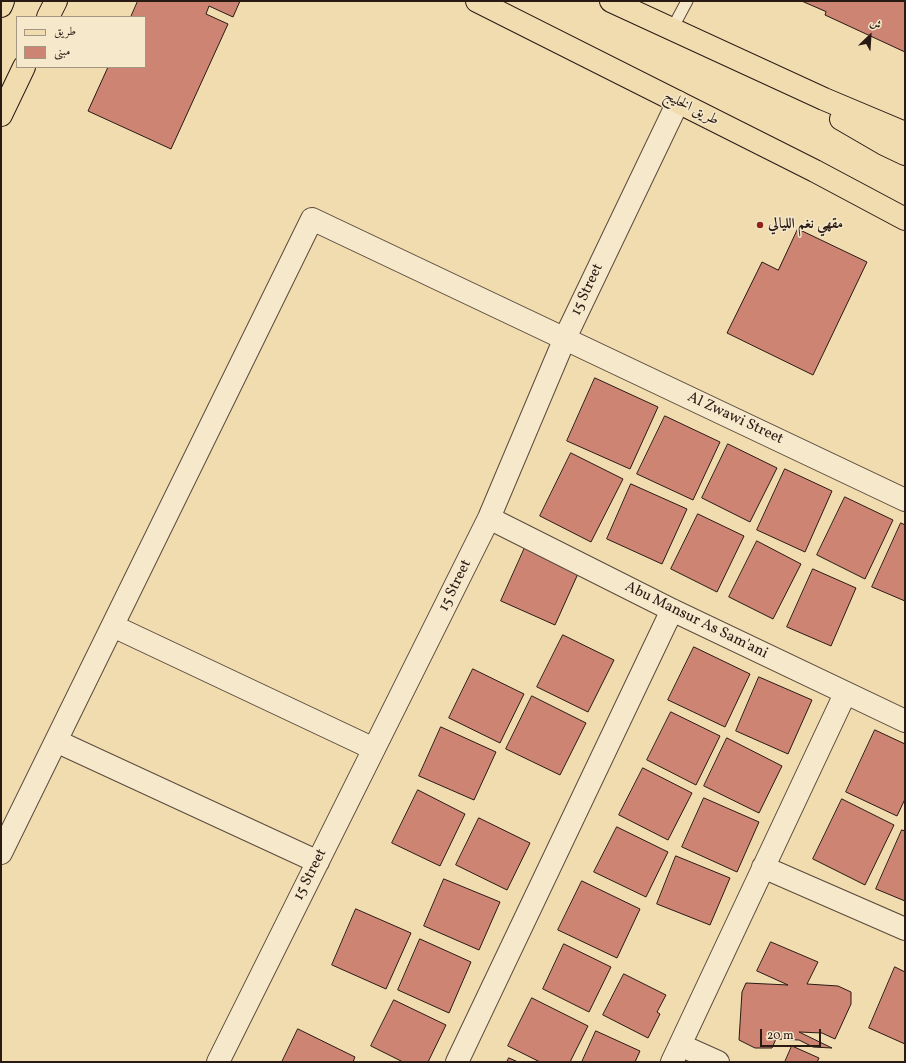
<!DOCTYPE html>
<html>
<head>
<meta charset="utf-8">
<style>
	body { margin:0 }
	#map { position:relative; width:906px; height:1063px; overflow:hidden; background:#f0dcaf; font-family:Vollkorn,Amiri,serif }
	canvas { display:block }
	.frame { position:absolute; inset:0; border:2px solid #291a14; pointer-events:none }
	.legend { position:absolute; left:16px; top:16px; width:130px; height:52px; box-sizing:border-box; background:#f5e8cb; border:1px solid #a39682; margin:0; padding:5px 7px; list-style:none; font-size:12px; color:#291a14 }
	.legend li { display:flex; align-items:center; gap:8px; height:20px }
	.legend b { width:20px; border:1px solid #a39682 }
	.north { position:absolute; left:850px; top:16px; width:40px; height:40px; -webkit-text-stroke:3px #f5e8cb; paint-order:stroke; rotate:25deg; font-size:11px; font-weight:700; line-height:16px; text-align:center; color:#291a14 }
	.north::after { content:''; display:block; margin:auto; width:14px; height:18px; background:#291a14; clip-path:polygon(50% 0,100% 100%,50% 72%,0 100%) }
	.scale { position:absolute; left:760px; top:1029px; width:61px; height:18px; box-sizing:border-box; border:2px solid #291a14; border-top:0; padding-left:5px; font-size:12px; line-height:14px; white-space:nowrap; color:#291a14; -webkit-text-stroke:3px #f5e8cb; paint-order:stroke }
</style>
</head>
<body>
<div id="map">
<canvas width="906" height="1063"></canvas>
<div class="frame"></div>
<ul class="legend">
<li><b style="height:5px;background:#f0dcaf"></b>طريق</li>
<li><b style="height:11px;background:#cd8473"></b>مبنى</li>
</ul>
<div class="north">ش</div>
<div class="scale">20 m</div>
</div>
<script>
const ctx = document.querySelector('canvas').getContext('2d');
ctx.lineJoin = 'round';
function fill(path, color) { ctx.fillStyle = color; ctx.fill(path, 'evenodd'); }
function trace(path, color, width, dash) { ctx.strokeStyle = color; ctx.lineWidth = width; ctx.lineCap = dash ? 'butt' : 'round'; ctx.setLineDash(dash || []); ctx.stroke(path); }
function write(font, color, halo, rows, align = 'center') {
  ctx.font = font + ' Vollkorn,Amiri,serif'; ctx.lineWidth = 3; ctx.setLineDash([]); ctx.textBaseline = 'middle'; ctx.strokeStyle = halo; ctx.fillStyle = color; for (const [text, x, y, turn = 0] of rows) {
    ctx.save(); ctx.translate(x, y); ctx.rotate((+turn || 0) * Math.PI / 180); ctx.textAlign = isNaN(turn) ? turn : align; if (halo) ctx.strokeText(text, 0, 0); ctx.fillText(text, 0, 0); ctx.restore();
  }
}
const building = new Path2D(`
	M 138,1 L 240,1 L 233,17 L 209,6 L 206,14 L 228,24 L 171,149 L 88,111 L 108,67 L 145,67 L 145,17 L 131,17 Z
	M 802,1 L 905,1 L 905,52 L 825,15 L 826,12 Z
	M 798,229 L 867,262 L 813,375 L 727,333 L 762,262 L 778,270 Z
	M 595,378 L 658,407 L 630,469 L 567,441 Z
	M 665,416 L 720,442 L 693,500 L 637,474 Z
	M 728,444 L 777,468 L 750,522 L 702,498 Z
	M 571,453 L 623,479 L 591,542 L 540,516 Z
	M 785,469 L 832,491 L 805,552 L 757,530 Z
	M 631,484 L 687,509 L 662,564 L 607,539 Z
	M 845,497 L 893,520 L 865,579 L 817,555 Z
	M 698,514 L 744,536 L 717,592 L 671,569 Z
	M 901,523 L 905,525 L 905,601 L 872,587 Z
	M 757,541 L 801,564 L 773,619 L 729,597 Z
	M 527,543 L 581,567 L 555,625 L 501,601 Z
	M 813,569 L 856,588 L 831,646 L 787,627 Z
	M 563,635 L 614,660 L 588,712 L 537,687 Z
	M 694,647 L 750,674 L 725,727 L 668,700 Z
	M 473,669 L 524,694 L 500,743 L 449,718 Z
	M 759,677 L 812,700 L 788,754 L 736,731 Z
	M 532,696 L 586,723 L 560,775 L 506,749 Z
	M 671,712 L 720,736 L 696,785 L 647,760 Z
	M 441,727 L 496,752 L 474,800 L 419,776 Z
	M 875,730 L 905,744 L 905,799 L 897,816 L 846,792 Z
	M 727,738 L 782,766 L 759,813 L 704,786 Z
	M 643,768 L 692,793 L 668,840 L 619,815 Z
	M 418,790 L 465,814 L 440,866 L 392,843 Z
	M 704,798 L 759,822 L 737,872 L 682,847 Z
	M 842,799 L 894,825 L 865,885 L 813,859 Z
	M 479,818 L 530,843 L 507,890 L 456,865 Z
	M 617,827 L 668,852 L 646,897 L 594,872 Z
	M 902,830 L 905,831 L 905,901 L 876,889 Z
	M 676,856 L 730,878 L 710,925 L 657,904 Z
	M 444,879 L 500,902 L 479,950 L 424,926 Z
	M 582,881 L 640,909 L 617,958 L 558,930 Z
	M 356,909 L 411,933 L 386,989 L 332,965 Z
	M 420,939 L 471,962 L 449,1013 L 398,990 Z
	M 771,942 L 818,962 L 807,984 L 838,986 L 851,992 L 851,1004 L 835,1039 L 822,1033 L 799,1032 L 832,1048 L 813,1047 L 799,1040 L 776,1039 L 772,1048 L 755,1048 L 739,1040 L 742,992 L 746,983 L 788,985 L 757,971 Z
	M 564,944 L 611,967 L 589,1012 L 543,989 Z
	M 895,967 L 905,972 L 905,1044 L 869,1028 Z
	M 624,974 L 666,995 L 657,1012 L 660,1014 L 648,1038 L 603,1015 Z
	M 532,998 L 588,1026 L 570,1062 L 540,1062 L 508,1046 Z
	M 394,1000 L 446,1025 L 428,1062 L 403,1062 L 371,1046 Z
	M 298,1029 L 355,1057 L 353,1062 L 282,1062 Z
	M 596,1031 L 640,1051 L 635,1062 L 582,1062 Z
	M 792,1046 L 819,1058 L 817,1062 L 785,1062 Z
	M 509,1058 L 518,1062 L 507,1062 Z`);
const lane = new Path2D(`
	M 672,29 L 687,1`);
const street = new Path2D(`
	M 489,518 L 672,610 L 905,721
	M 113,626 L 374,749
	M 56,741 L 318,862
	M 1,853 L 312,219 L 905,500
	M 763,867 L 905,929
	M 680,1045 L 718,1062
	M 218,1062 L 489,518 L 565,338 L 678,102
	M 457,1062 L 672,610
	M 672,1062 L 845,694`);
const primary = new Path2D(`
	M 477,1 L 815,171 L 905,219
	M 611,1 L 824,99 L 905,133
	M 1,6 L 3,1
	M 48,17 L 56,1
	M 1,115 L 24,67
	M 841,119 L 884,144 L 905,154`);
const markers = [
	[760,225,4,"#8f2418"]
];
const streetNames = [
	["طريق الخليج",691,109,27],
	["15 Street",588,290,-65],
	["Al Zwawi Street",735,419,25],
	["15 Street",456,586,-64],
	["Abu Mansur As Sam'ani",696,621,26],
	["15 Street",311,875,-63]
];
const poiNames = [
	["مقهي نغم الليالي",768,225]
];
fill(building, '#cd8473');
trace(building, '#291a14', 1);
trace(lane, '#5b4a3b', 13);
trace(street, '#5b4a3b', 24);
trace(primary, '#291a14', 24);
trace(lane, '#f5e8cb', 11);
trace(street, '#f5e8cb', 22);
trace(primary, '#f0dcaf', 22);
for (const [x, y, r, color] of markers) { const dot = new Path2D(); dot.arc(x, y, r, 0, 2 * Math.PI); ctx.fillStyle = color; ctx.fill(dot); trace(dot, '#f5e8cb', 1.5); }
write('15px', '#291a14', '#f5e8cb', streetNames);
write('bold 15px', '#291a14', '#f5e8cb', poiNames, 'left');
</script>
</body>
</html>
